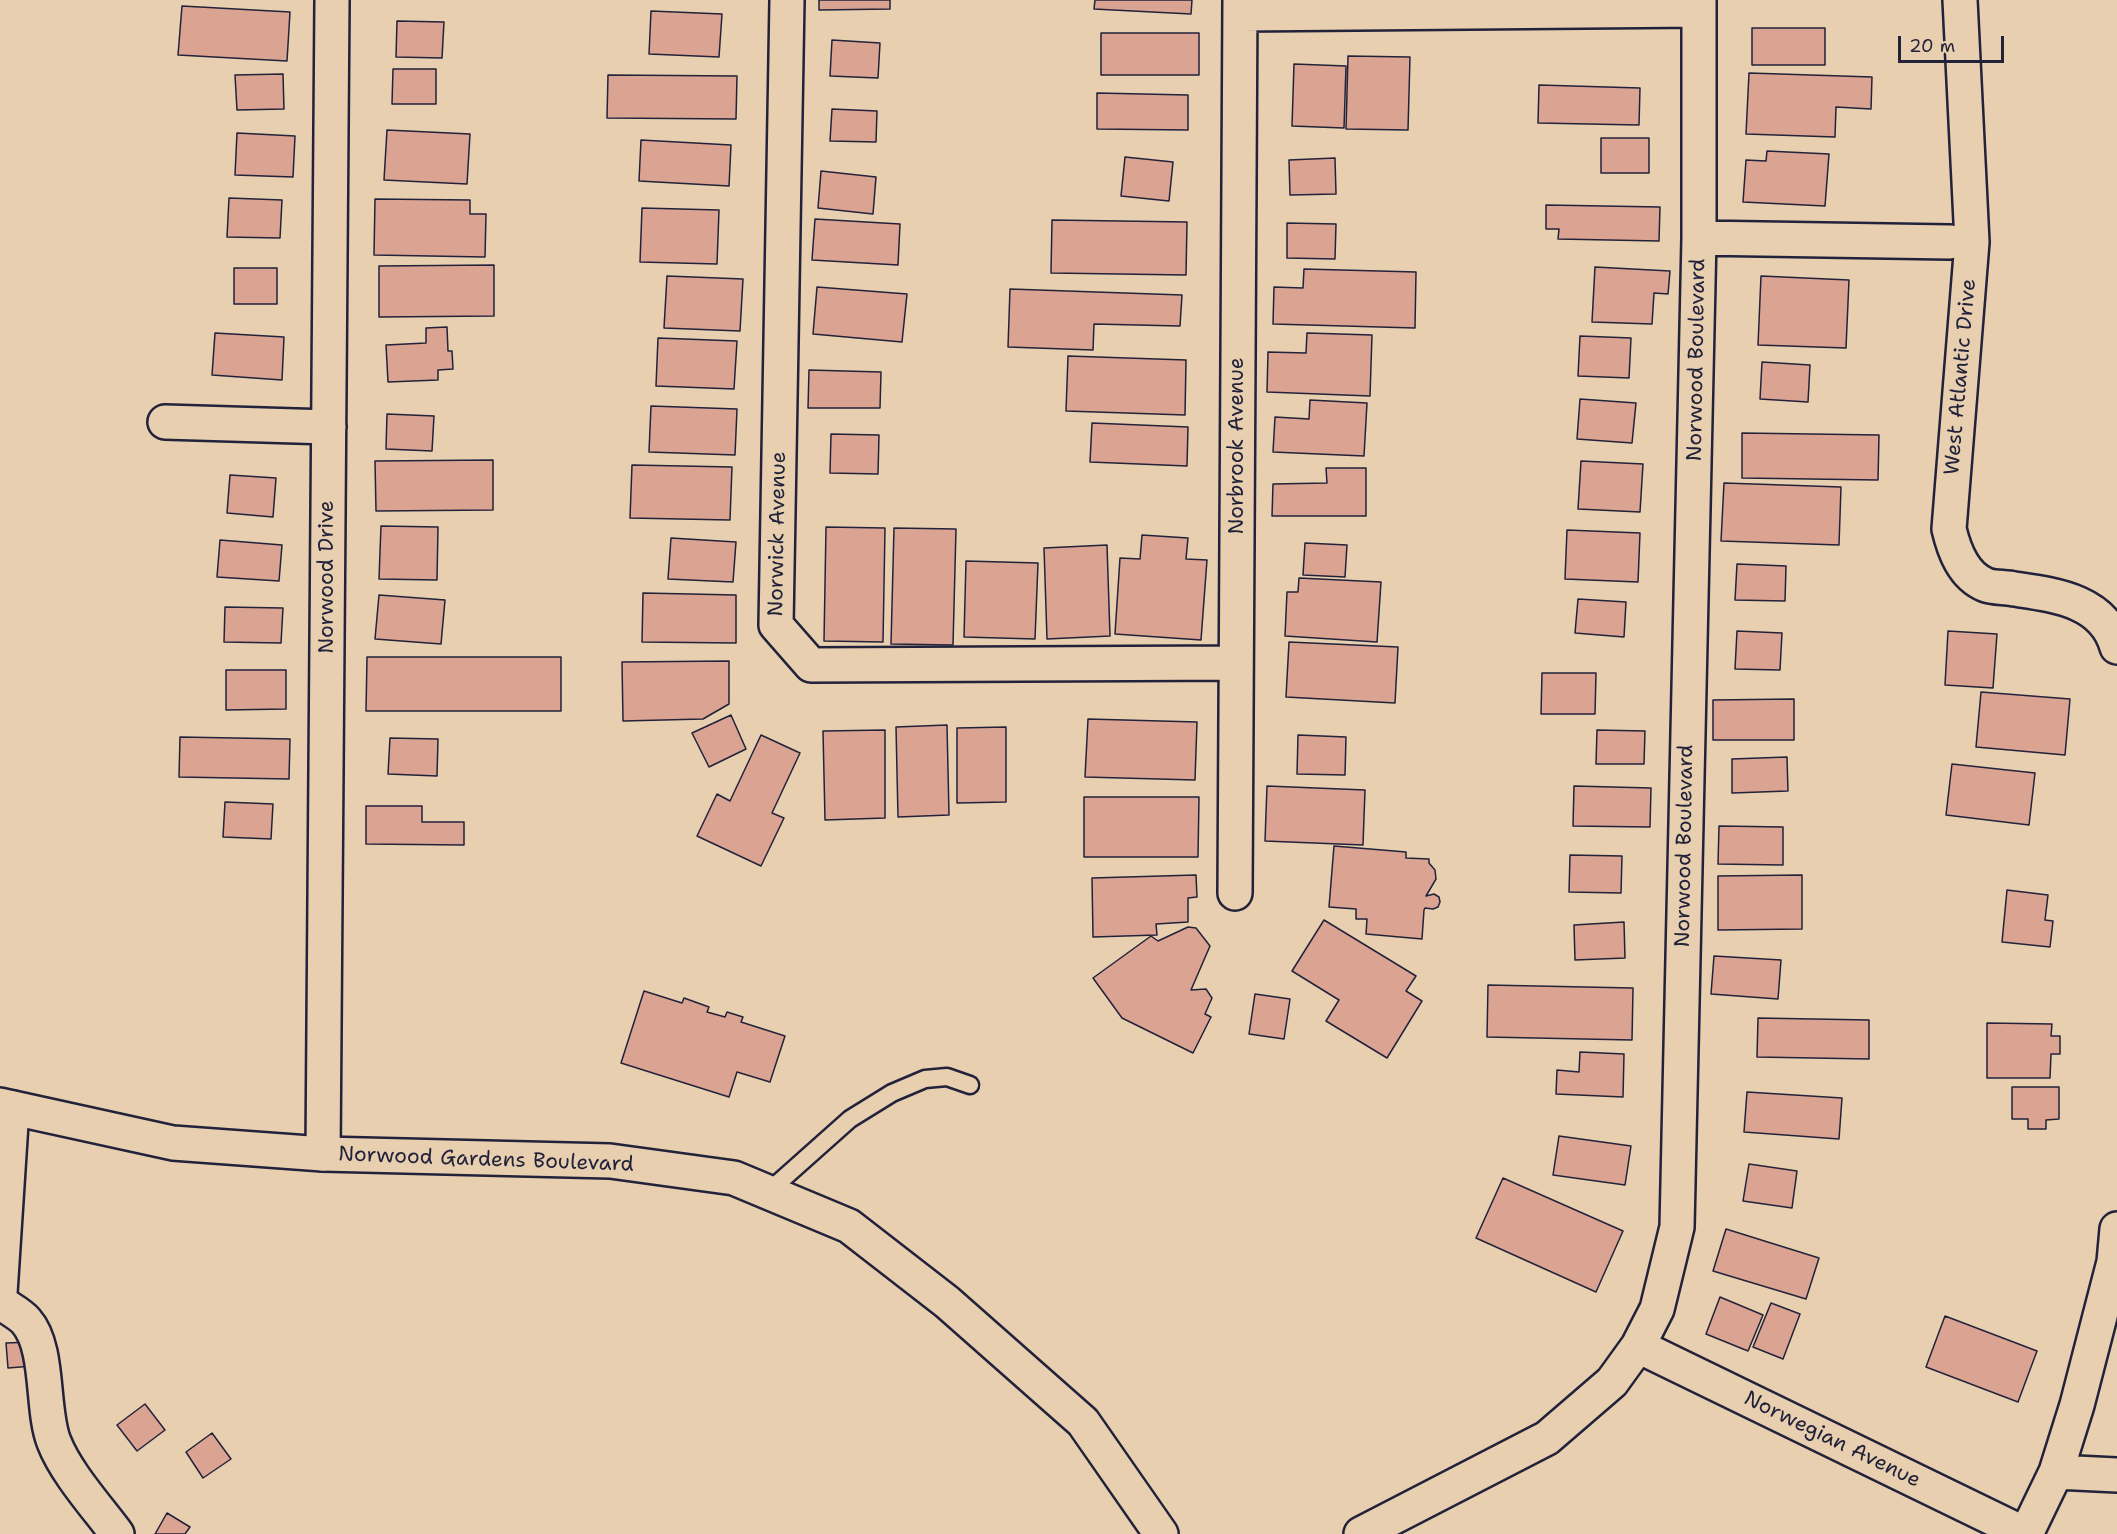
<!DOCTYPE html>
<html>
<head>
<meta charset="utf-8">
<style>
	body { margin:0 }
	#map { position:relative; width:2117px; height:1534px; overflow:hidden; background:#e7cfaf; font-family:"Shantell Sans",sans-serif }
	canvas { display:block }
	.scale { position:absolute; left:1898px; top:36px; width:106px; height:27px; box-sizing:border-box; border:3px solid #22223b; border-top:0; padding-left:8px; font-size:18px; line-height:21px; white-space:nowrap; color:#22223b; -webkit-text-stroke:4px #e7cfaf; paint-order:stroke }
</style>
</head>
<body>
<div id="map">
<canvas width="2117" height="1534"></canvas>
<div class="scale">20 m</div>
</div>
<script>
const ctx = document.querySelector('canvas').getContext('2d');
ctx.lineJoin = 'round';
function fill(path, color) { ctx.fillStyle = color; ctx.fill(path, 'evenodd'); }
function trace(path, color, width, dash) { ctx.strokeStyle = color; ctx.lineWidth = width; ctx.lineCap = dash ? 'butt' : 'round'; ctx.setLineDash(dash || []); ctx.stroke(path); }
function write(font, color, halo, rows, align = 'center') {
  ctx.font = font + ' "Shantell Sans",sans-serif'; ctx.lineWidth = 4.5; ctx.setLineDash([]); ctx.textBaseline = 'middle'; ctx.strokeStyle = halo; ctx.fillStyle = color; for (const [text, x, y, turn = 0] of rows) {
    ctx.save(); ctx.translate(x, y); ctx.rotate((+turn || 0) * Math.PI / 180); ctx.textAlign = isNaN(turn) ? turn : align; if (halo) ctx.strokeText(text, 0, 0); ctx.fillText(text, 0, 0); ctx.restore();
  }
}
const building = new Path2D(`
	M 819,0 L 890,0 L 890,9 L 819,10 Z
	M 1095,0 L 1192,0 L 1191,14 L 1094,9 Z
	M 182,6 L 290,12 L 287,61 L 178,55 Z
	M 651,11 L 722,14 L 719,57 L 649,54 Z
	M 397,21 L 444,22 L 442,58 L 396,57 Z
	M 1752,28 L 1825,28 L 1825,65 L 1752,65 Z
	M 1101,33 L 1199,33 L 1199,75 L 1101,75 Z
	M 832,40 L 880,43 L 878,78 L 830,76 Z
	M 1348,56 L 1410,57 L 1408,130 L 1346,129 Z
	M 1294,64 L 1346,66 L 1344,128 L 1292,126 Z
	M 393,69 L 436,69 L 436,104 L 392,104 Z
	M 1749,73 L 1872,77 L 1871,109 L 1836,107 L 1835,137 L 1746,134 Z
	M 283,74 L 284,109 L 237,110 L 235,75 Z
	M 608,75 L 737,76 L 736,119 L 607,118 Z
	M 1539,85 L 1640,88 L 1639,125 L 1538,123 Z
	M 1097,93 L 1188,95 L 1188,130 L 1097,129 Z
	M 832,109 L 877,111 L 876,142 L 830,141 Z
	M 387,130 L 470,134 L 467,184 L 384,180 Z
	M 237,133 L 295,136 L 293,177 L 235,175 Z
	M 1601,138 L 1649,138 L 1649,173 L 1601,173 Z
	M 641,140 L 731,145 L 729,186 L 639,181 Z
	M 1767,151 L 1829,154 L 1825,206 L 1743,202 L 1746,160 L 1766,161 Z
	M 1125,157 L 1173,162 L 1169,201 L 1121,196 Z
	M 1335,158 L 1336,194 L 1290,195 L 1289,160 Z
	M 821,171 L 876,177 L 873,214 L 818,208 Z
	M 229,198 L 282,200 L 280,238 L 227,237 Z
	M 375,199 L 470,200 L 470,214 L 486,214 L 485,257 L 374,255 Z
	M 1546,205 L 1660,207 L 1659,241 L 1558,239 L 1559,229 L 1546,229 Z
	M 642,208 L 719,210 L 717,264 L 640,262 Z
	M 815,219 L 900,224 L 898,265 L 812,260 Z
	M 1052,220 L 1187,222 L 1186,275 L 1051,273 Z
	M 1287,223 L 1336,224 L 1335,259 L 1287,258 Z
	M 494,265 L 494,316 L 379,317 L 379,266 Z
	M 1595,267 L 1670,271 L 1668,294 L 1654,293 L 1652,324 L 1592,322 Z
	M 234,268 L 277,268 L 277,304 L 234,304 Z
	M 1304,269 L 1416,272 L 1415,328 L 1273,324 L 1274,287 L 1303,288 Z
	M 667,276 L 743,279 L 740,331 L 664,328 Z
	M 1761,276 L 1849,280 L 1846,348 L 1758,345 Z
	M 817,287 L 907,294 L 902,342 L 813,334 Z
	M 1010,289 L 1182,295 L 1180,326 L 1094,324 L 1093,350 L 1008,347 Z
	M 447,327 L 448,351 L 452,351 L 453,369 L 438,370 L 438,380 L 388,382 L 386,345 L 426,343 L 426,328 Z
	M 215,333 L 284,337 L 282,380 L 212,375 Z
	M 1307,333 L 1372,335 L 1370,396 L 1267,392 L 1268,352 L 1306,353 Z
	M 1580,336 L 1631,338 L 1629,378 L 1578,376 Z
	M 658,338 L 737,341 L 734,389 L 656,386 Z
	M 1068,356 L 1186,360 L 1185,415 L 1066,411 Z
	M 1762,362 L 1810,365 L 1808,402 L 1760,399 Z
	M 809,370 L 881,372 L 880,408 L 808,408 Z
	M 1580,399 L 1636,403 L 1632,443 L 1577,439 Z
	M 1310,400 L 1367,403 L 1364,456 L 1273,452 L 1275,417 L 1309,419 Z
	M 651,406 L 737,409 L 735,455 L 649,452 Z
	M 387,414 L 434,416 L 432,451 L 386,449 Z
	M 1092,423 L 1188,427 L 1187,466 L 1090,462 Z
	M 1742,433 L 1879,435 L 1878,480 L 1742,478 Z
	M 831,434 L 879,435 L 878,474 L 830,473 Z
	M 493,460 L 493,510 L 376,511 L 375,461 Z
	M 1581,461 L 1643,464 L 1640,512 L 1578,509 Z
	M 632,465 L 732,467 L 730,520 L 630,518 Z
	M 1326,468 L 1366,468 L 1366,516 L 1272,516 L 1273,484 L 1327,483 Z
	M 230,475 L 276,478 L 273,517 L 227,513 Z
	M 1724,483 L 1841,487 L 1839,545 L 1721,541 Z
	M 381,526 L 438,527 L 437,580 L 379,579 Z
	M 826,527 L 885,528 L 883,642 L 824,641 Z
	M 894,528 L 956,529 L 953,645 L 891,644 Z
	M 1567,530 L 1640,533 L 1638,582 L 1565,579 Z
	M 1142,535 L 1188,538 L 1186,559 L 1207,560 L 1201,640 L 1115,634 L 1120,558 L 1140,559 Z
	M 671,538 L 736,542 L 733,582 L 668,579 Z
	M 220,540 L 282,545 L 279,581 L 217,577 Z
	M 1305,543 L 1347,545 L 1345,577 L 1303,575 Z
	M 1107,545 L 1110,636 L 1047,639 L 1044,548 Z
	M 966,561 L 1038,563 L 1035,639 L 964,637 Z
	M 1737,564 L 1786,566 L 1785,601 L 1735,600 Z
	M 1299,578 L 1381,582 L 1377,642 L 1285,636 L 1287,592 L 1298,592 Z
	M 643,593 L 736,595 L 736,643 L 642,642 Z
	M 379,595 L 445,600 L 441,644 L 375,639 Z
	M 1578,599 L 1626,602 L 1624,637 L 1575,633 Z
	M 225,607 L 283,608 L 281,643 L 224,642 Z
	M 1737,631 L 1782,633 L 1780,670 L 1735,669 Z
	M 1948,631 L 1997,634 L 1993,688 L 1945,685 Z
	M 1289,642 L 1398,647 L 1395,703 L 1286,697 Z
	M 367,657 L 561,657 L 561,711 L 366,711 Z
	M 729,661 L 729,704 L 703,719 L 623,721 L 622,662 Z
	M 226,670 L 286,670 L 286,709 L 226,710 Z
	M 1542,673 L 1596,673 L 1595,714 L 1541,714 Z
	M 1981,692 L 2070,699 L 2065,755 L 1976,747 Z
	M 1794,699 L 1794,740 L 1713,740 L 1713,700 Z
	M 731,715 L 746,749 L 709,767 L 692,733 Z
	M 1088,719 L 1197,722 L 1195,780 L 1085,777 Z
	M 947,725 L 949,815 L 898,817 L 896,727 Z
	M 1006,727 L 1006,802 L 957,803 L 957,728 Z
	M 885,730 L 885,818 L 825,820 L 823,731 Z
	M 1597,730 L 1645,731 L 1644,764 L 1596,764 Z
	M 761,735 L 800,753 L 772,813 L 784,818 L 761,866 L 697,836 L 717,794 L 730,801 Z
	M 1298,735 L 1346,737 L 1345,775 L 1297,774 Z
	M 180,737 L 290,739 L 289,779 L 179,777 Z
	M 390,738 L 438,739 L 437,776 L 388,774 Z
	M 1787,757 L 1788,791 L 1732,793 L 1732,759 Z
	M 1952,764 L 2035,773 L 2029,825 L 1946,815 Z
	M 1267,786 L 1365,790 L 1363,845 L 1265,841 Z
	M 1574,786 L 1651,788 L 1650,827 L 1573,826 Z
	M 1084,797 L 1199,797 L 1198,857 L 1084,857 Z
	M 225,802 L 273,804 L 271,839 L 223,837 Z
	M 366,806 L 422,806 L 422,822 L 464,822 L 464,845 L 366,844 Z
	M 1719,826 L 1783,827 L 1783,865 L 1718,864 Z
	M 1334,846 L 1406,852 L 1406,858 L 1429,859 L 1429,863 L 1435,870 L 1436,879 L 1426,896 L 1434,894 L 1439,897 L 1440,902 L 1438,907 L 1433,909 L 1425,908 L 1424,910 L 1422,939 L 1366,934 L 1367,919 L 1356,919 L 1356,909 L 1329,907 Z
	M 1570,855 L 1622,856 L 1621,893 L 1569,892 Z
	M 1196,875 L 1197,897 L 1188,898 L 1188,922 L 1156,924 L 1157,935 L 1093,937 L 1092,878 Z
	M 1802,875 L 1802,929 L 1718,930 L 1718,876 Z
	M 2007,890 L 2048,895 L 2045,920 L 2053,921 L 2050,947 L 2002,942 Z
	M 1324,920 L 1416,976 L 1406,991 L 1422,1001 L 1387,1058 L 1326,1021 L 1339,1000 L 1292,971 Z
	M 1624,922 L 1625,958 L 1575,960 L 1574,925 Z
	M 1188,927 L 1196,928 L 1210,946 L 1191,990 L 1206,989 L 1212,998 L 1205,1014 L 1211,1017 L 1193,1053 L 1122,1018 L 1093,978 L 1151,936 L 1158,941 Z
	M 1714,956 L 1781,960 L 1778,999 L 1711,994 Z
	M 1488,985 L 1633,988 L 1632,1040 L 1487,1037 Z
	M 644,991 L 682,1003 L 684,998 L 709,1007 L 707,1012 L 725,1017 L 727,1012 L 743,1017 L 741,1022 L 785,1036 L 770,1082 L 737,1072 L 729,1097 L 621,1063 Z
	M 1255,994 L 1290,999 L 1284,1039 L 1249,1034 Z
	M 1758,1018 L 1869,1020 L 1869,1059 L 1757,1057 Z
	M 1987,1023 L 2052,1024 L 2051,1036 L 2060,1036 L 2060,1054 L 2051,1054 L 2050,1078 L 1987,1078 Z
	M 1580,1052 L 1624,1054 L 1623,1097 L 1556,1094 L 1557,1070 L 1579,1072 Z
	M 2012,1087 L 2059,1087 L 2059,1119 L 2046,1120 L 2046,1129 L 2028,1129 L 2028,1119 L 2012,1119 Z
	M 1747,1092 L 1842,1098 L 1839,1139 L 1744,1132 Z
	M 1559,1136 L 1631,1146 L 1625,1185 L 1553,1175 Z
	M 1749,1164 L 1797,1171 L 1792,1208 L 1743,1201 Z
	M 1503,1178 L 1623,1231 L 1596,1292 L 1476,1238 Z
	M 1726,1229 L 1819,1258 L 1806,1299 L 1713,1271 Z
	M 1720,1297 L 1763,1315 L 1748,1351 L 1706,1334 Z
	M 1771,1303 L 1800,1314 L 1783,1359 L 1753,1347 Z
	M 1945,1316 L 2037,1351 L 2018,1402 L 1926,1367 Z
	M 31,1342 L 33,1366 L 8,1368 L 6,1343 Z
	M 145,1404 L 165,1430 L 137,1451 L 117,1425 Z
	M 212,1433 L 231,1459 L 203,1478 L 186,1452 Z
	M 167,1513 L 190,1527 L 185,1534 L 155,1534 Z`);
const service = new Path2D(`
	M 768,1192 L 850,1119 L 892,1093 L 925,1079 L 947,1077 L 970,1085`);
const minor = new Path2D(`
	M 787,0 L 776,625 L 811,665 L 1236,663
	M 1960,0 L 1972,242 L 1949,529 C 1954,550 1963,576 1986,585 C 1994,588 2006,587 2014,589 C 2054,595 2104,600 2117,647
	M 1241,14 L 1699,10
	M 1699,238 L 1950,242
	M 165,422 L 329,427
	M 1235,893 L 1240,0
	M 323,1154 L 332,0
	M 0,1293 L 12,1108
	M 0,1302 C 8,1308 20,1314 26,1321 C 50,1348 41,1410 54,1442 C 66,1473 97,1507 117,1534
	M 1638,1346 L 2025,1534
	M 2056,1472 L 2117,1475
	M 1361,1534 L 1547,1438 L 1612,1382 L 1638,1346 L 1657,1309 L 1677,1227 L 1699,238 L 1699,0
	M 2026,1534 L 2056,1472 L 2077,1405 L 2114,1262 L 2117,1229`);
const tertiary = new Path2D(`
	M 0,1105 L 173,1143 L 323,1154 L 610,1161 L 734,1178 L 849,1226 L 947,1302 L 1083,1422 L 1161,1534`);
const streetNames = [
	["Norwood Boulevard",1697,360,-89],
	["West Atlantic Drive",1961,377,-85],
	["Norbrook Avenue",1238,446,-90],
	["Norwick Avenue",778,534,-89],
	["Norwood Drive",328,577,-90],
	["Norwood Boulevard",1685,846,-89],
	["Norwood Gardens Boulevard",486,1160,2],
	["Norwegian Avenue",1832,1440,26]
];
fill(building, '#daa392');
trace(building, '#22223b', 1.5);
trace(service, '#22223b', 21);
trace(minor, '#22223b', 38);
trace(tertiary, '#22223b', 38);
trace(service, '#e7cfaf', 16);
trace(minor, '#e7cfaf', 33);
trace(tertiary, '#e7cfaf', 33);
write('21px', '#22223b', '#e7cfaf', streetNames);
</script>
</body>
</html>
